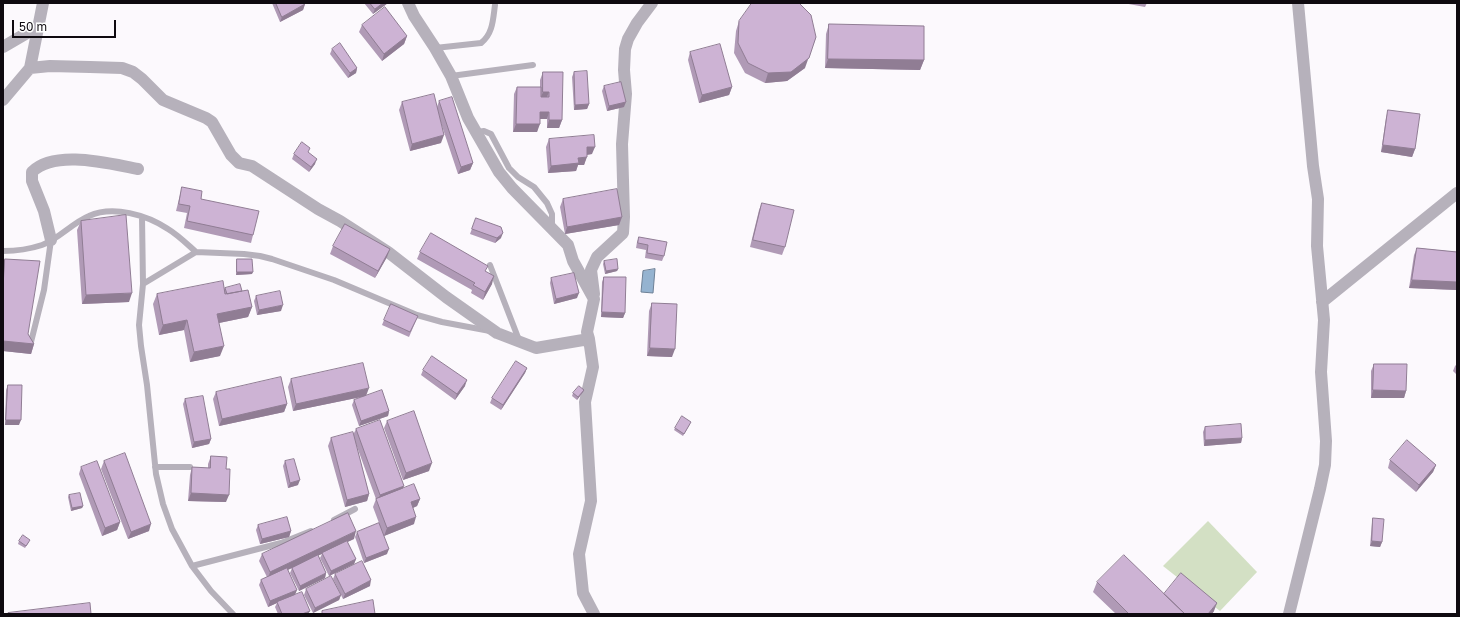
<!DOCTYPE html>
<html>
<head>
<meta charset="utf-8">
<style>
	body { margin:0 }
	#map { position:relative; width:1460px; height:617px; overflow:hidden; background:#fcf9fd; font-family:"Golos Text",sans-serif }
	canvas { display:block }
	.frame { position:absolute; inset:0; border:4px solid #0f0a10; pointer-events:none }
	.scale { position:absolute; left:12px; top:20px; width:104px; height:18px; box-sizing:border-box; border:2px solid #0f0a10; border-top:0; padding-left:5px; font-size:12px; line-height:14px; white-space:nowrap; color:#0f0a10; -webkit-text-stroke:3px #fff; paint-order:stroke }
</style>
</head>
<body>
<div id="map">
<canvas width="1460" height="617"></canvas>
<div class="frame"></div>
<div class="scale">50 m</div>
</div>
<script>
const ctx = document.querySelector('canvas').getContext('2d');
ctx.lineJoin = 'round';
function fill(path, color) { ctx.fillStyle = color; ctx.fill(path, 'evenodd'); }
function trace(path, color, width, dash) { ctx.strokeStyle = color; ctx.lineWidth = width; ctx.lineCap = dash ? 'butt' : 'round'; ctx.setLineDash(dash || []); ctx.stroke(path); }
const green = new Path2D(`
	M 1208,521 L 1257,572 L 1220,611 L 1163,566 Z`);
const water = new Path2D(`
	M 655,269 L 653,293 L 641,292 L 643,271 Z`);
const lane = new Path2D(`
	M 435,48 L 481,43 C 493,34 493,19 495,5
	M 451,76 L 533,65
	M 477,132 L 484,131 L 491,134 L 509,168 L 518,177 L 534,187 L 547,203 L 552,214 L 552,227
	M 142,217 L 143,284
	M 3,251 C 16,251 30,249 42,245 C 59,239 72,223 89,216 C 113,205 147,215 168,229 C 178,235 187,244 196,252
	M 490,265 L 519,340
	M 31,342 L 44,290 L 51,240
	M 155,467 L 190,467
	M 334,520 L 355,509
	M 192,566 L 281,543 L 311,531
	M 233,614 L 211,591 L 192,566 L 172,529 L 163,504 L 156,474 L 147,385 L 141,346 L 139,325 L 143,284 L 196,252 L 244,254 L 260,256 L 272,259 L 334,280 L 417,315 L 442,322 L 490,331`);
const street = new Path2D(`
	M 3,47 L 39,26
	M 30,68 L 43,3
	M 3,100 L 30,68 L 50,66 L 90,67 L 122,68 L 133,72 L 142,79 L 163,100 L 206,118 L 212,122 L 231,155 L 239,163 L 252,166 L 318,209 L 340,221 L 388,252 L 446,297 L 497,333 L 536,348 L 589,339 L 587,332 L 594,299 L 573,261 L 568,245 L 512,188 L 499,172 L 468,118 L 451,76 L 435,48 L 414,16 L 408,3
	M 51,240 L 44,211 L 32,181 L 32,172 C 55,149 110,164 138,169
	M 594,294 L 591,270 L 597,257 L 623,233 L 624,217 L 622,144 L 626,94 L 624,70 L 625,49 L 628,39 L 637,23 L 652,3
	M 1322,302 L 1457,193
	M 589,339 L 593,367 L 585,402 L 591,501 L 579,554 L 583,593 L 594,614
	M 1289,614 L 1320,489 L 1325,465 L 1326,441 L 1321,372 L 1324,320 L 1317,246 L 1318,199 L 1313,166 L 1298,3`);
const wall = new Path2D(`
	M 272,3 L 304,3 L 305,4 L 303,10 L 280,22 Z
	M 364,3 L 388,3 L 373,14 Z
	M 1123,3 L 1147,3 L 1145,7 Z
	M 739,21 L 805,68 L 787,81 L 765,83 L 745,73 L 734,53 L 736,31 Z
	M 829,24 L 924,60 L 920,70 L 825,68 L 826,34 Z
	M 362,25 L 407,36 L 404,44 L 382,61 L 359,32 Z
	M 332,49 L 357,68 L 356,73 L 348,78 L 330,54 Z
	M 690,52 L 732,87 L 729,95 L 699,103 L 688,60 Z
	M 543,72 L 562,120 L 559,128 L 547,128 L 547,119 L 540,119 L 537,132 L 513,132 L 514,94 L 517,87 L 540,87 L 540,80 Z
	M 574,72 L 589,104 L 587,109 L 574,110 L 572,77 Z
	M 604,86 L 624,107 L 607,111 L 602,91 Z
	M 439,101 L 473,163 L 470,170 L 458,174 L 440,120 L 441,143 L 410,151 L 399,110 L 402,102 L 437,107 Z
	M 1388,110 L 1415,149 L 1412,157 L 1381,152 L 1386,118 Z
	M 549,139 L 592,154 L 587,155 L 584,165 L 578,165 L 576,171 L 548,173 L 546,147 Z
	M 309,153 L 315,164 L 309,172 L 292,159 L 294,154 Z
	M 182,187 L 201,199 L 253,235 L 251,243 L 184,228 L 187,213 L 176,211 Z
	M 563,199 L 622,217 L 619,225 L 565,234 L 560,207 Z
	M 762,203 L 785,247 L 782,255 L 750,247 L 759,210 Z
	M 476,218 L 501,238 L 495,243 L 470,234 Z
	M 81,221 L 129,302 L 82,304 L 77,230 Z
	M 639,237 L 664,256 L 662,261 L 645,258 L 646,250 L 636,248 L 637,242 Z
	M 333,246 L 387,257 L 375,278 L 330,254 Z
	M 1417,248 L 1457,252 L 1457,290 L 1409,288 L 1414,255 Z
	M 420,252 L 486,272 L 492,284 L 483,300 L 471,293 L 472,290 L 417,259 Z
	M 5,259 L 28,334 L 34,344 L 31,354 L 3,351 L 3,264 Z
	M 237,259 L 252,274 L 236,275 L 236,262 Z
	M 604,261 L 618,269 L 617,271 L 605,274 L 603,264 Z
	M 604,277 L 625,313 L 623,318 L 601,317 L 602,282 Z
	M 551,278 L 577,298 L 554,304 L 550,283 Z
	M 225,288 L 242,291 L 252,307 L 248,317 L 219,323 L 220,356 L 190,362 L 184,330 L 159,335 L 153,304 L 157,294 L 224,289 Z
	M 256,296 L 281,311 L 257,315 L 254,301 Z
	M 652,303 L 672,357 L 647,356 L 649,311 Z
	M 418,316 L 409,337 L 382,325 L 384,320 Z
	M 1374,364 L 1406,391 L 1404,398 L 1371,398 L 1371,371 Z
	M 1457,364 L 1457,375 L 1453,371 L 1455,366 Z
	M 527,368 L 525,373 L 501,410 L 490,403 L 492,398 Z
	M 423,370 L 465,386 L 455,400 L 421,375 Z
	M 291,379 L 366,396 L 389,411 L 388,416 L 359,426 L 352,405 L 354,400 L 366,396 L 293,411 L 288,387 Z
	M 8,385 L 19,425 L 5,425 L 6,390 Z
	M 584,390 L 583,392 L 577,400 L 572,396 L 573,393 Z
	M 216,392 L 287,404 L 284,412 L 219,426 L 213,399 Z
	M 185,399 L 211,439 L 209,444 L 192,448 L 183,404 Z
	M 387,421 L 429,471 L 403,480 L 384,428 Z
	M 690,424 L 683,436 L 674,430 L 675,428 Z
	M 1205,427 L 1242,438 L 1241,443 L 1204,446 L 1203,432 Z
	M 356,429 L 403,489 L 420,499 L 417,506 L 413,508 L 414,524 L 384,536 L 387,554 L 364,563 L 355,537 L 357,532 L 379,523 L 373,507 L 376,499 L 356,444 L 369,494 L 367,501 L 345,507 L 328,446 L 331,438 L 353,435 Z
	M 211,456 L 226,469 L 226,502 L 188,501 L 190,475 L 192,467 L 208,468 L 208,464 Z
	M 1390,460 L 1436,465 L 1433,472 L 1416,492 L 1388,468 Z
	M 104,461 L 149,531 L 128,539 L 101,469 Z
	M 285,461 L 298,485 L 288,488 L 283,466 Z
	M 81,467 L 120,522 L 117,530 L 102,536 L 79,474 Z
	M 69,495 L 83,506 L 82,508 L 71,511 L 68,497 Z
	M 1373,518 L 1382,542 L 1380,547 L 1370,546 L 1372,523 Z
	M 258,525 L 291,531 L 289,537 L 260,544 L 256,530 Z
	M 354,539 L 347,542 L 356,559 L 354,564 L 329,576 L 320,558 L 322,554 L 318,555 L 326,573 L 325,578 L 299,591 L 290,573 L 292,568 L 294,567 L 288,570 L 295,595 L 308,614 L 278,614 L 275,607 L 277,603 L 268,607 L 259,585 L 261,580 L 267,577 L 259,561 L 262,554 Z
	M 19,541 L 29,542 L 25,548 L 18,544 Z
	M 335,574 L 370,586 L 343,599 L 333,579 Z
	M 1097,582 L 1164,594 L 1214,611 L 1212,614 L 1116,614 L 1093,592 Z
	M 306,589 L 341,595 L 339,600 L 313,613 L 304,595 Z`);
const shadedWall = new Path2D(`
	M 383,3 L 388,3 L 373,14 L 375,9 Z
	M 305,4 L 303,10 L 280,22 L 282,17 Z
	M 407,36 L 404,44 L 382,61 L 384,54 Z
	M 816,37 L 805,68 L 787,81 L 765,83 L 768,73 Z
	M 828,59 L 924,60 L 920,70 L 825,68 Z
	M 357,68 L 356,73 L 348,78 L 350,73 Z
	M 732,87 L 729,95 L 699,103 L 702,95 Z
	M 543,92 L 549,92 L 546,99 L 540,99 Z
	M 626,102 L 624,107 L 607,111 L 609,106 Z
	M 589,104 L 587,109 L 574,110 L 575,105 Z
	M 540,112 L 549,112 L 547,119 L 538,119 Z
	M 549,120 L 562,120 L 559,128 L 547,128 Z
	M 516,124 L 540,124 L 537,132 L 513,132 Z
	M 444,135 L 441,143 L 410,151 L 412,144 Z
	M 1383,145 L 1415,149 L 1412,157 L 1381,152 Z
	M 587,147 L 595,147 L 592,154 L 584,155 Z
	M 587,157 L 584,165 L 578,165 L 576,171 L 548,173 L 551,166 L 578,158 Z
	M 317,159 L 315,164 L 309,172 L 311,167 Z
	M 473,163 L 470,170 L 458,174 L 461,167 Z
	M 622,217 L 619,225 L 565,234 L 567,227 Z
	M 503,233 L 501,238 L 495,243 L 497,238 Z
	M 390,249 L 387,257 L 375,278 L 378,271 Z
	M 618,269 L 617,271 L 605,274 L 606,271 Z
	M 237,272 L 253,272 L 252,274 L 236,275 Z
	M 494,276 L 492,284 L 483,300 L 485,292 Z
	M 1412,280 L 1457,282 L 1457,290 L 1409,288 Z
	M 132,293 L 129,302 L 82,304 L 86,295 Z
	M 579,293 L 577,298 L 554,304 L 556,299 Z
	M 283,305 L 281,311 L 257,315 L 259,310 Z
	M 252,307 L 248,317 L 214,324 L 217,314 Z
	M 602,312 L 625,313 L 623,318 L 601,317 Z
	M 187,320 L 184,330 L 159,335 L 163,325 Z
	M 3,341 L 34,344 L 31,354 L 3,351 Z
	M 224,346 L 220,356 L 190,362 L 194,352 Z
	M 650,348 L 675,349 L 672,357 L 647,356 Z
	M 527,368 L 525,373 L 501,410 L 503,405 Z
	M 467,380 L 465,386 L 455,400 L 457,394 Z
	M 369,388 L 366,396 L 293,411 L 296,404 Z
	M 584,390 L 583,392 L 577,400 L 578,397 Z
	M 1373,390 L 1406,391 L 1404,398 L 1371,398 Z
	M 287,404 L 284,412 L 219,426 L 222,419 Z
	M 389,411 L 388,416 L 359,426 L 361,421 Z
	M 6,420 L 21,420 L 19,425 L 5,425 Z
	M 1242,438 L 1241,443 L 1204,446 L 1205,440 Z
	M 211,439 L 209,444 L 192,448 L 194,442 Z
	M 432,463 L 429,471 L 403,480 L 406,473 Z
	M 1436,465 L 1433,472 L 1416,492 L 1419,485 Z
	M 300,480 L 298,485 L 288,488 L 290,483 Z
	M 404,486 L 401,493 L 377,502 L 380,495 Z
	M 191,493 L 229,495 L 226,502 L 188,501 Z
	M 369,494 L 367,501 L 345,507 L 347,500 Z
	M 420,499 L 417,506 L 408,510 L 411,502 Z
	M 83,506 L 82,508 L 71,511 L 72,508 Z
	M 416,517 L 414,524 L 384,536 L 387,528 Z
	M 120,522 L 117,530 L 102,536 L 105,528 Z
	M 151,524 L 149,531 L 128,539 L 131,532 Z
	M 291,531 L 289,537 L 260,544 L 262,539 Z
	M 356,531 L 354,539 L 268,579 L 270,572 Z
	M 1372,541 L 1382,542 L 1380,547 L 1370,546 Z
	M 389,549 L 387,554 L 364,563 L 366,558 Z
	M 356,559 L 354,564 L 329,576 L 331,571 Z
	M 326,573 L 325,578 L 299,591 L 300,586 Z
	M 371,580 L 370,586 L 343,599 L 345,594 Z
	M 297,590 L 295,595 L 268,607 L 270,601 Z
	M 341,595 L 339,600 L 313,613 L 315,608 Z
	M 1217,603 L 1214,611 L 1212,614 L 1208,614 Z
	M 310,611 L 308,614 L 302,614 Z`);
const building = new Path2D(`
	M 276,3 L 304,3 L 305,4 L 282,17 Z
	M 370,3 L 383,3 L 375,9 Z
	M 752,3 L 799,3 L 811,15 L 816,37 L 809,58 L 791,72 L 768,73 L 748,63 L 738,43 L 739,21 Z
	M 385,7 L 407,36 L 384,54 L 362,25 Z
	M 829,24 L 924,26 L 924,60 L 828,59 Z
	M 340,43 L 357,68 L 350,73 L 332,49 Z
	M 720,44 L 732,87 L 702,95 L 690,52 Z
	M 587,71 L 589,104 L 575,105 L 574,72 Z
	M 543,72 L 563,72 L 562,120 L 549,120 L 549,112 L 540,112 L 540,124 L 516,124 L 517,87 L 541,87 L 541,97 L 549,97 L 549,92 L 543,92 Z
	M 621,82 L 626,102 L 609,106 L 604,86 Z
	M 434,94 L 444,135 L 412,144 L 402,102 Z
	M 452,97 L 473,163 L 461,167 L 439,101 Z
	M 1388,110 L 1420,114 L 1415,149 L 1383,145 Z
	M 594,135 L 595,147 L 587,147 L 587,157 L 578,158 L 579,163 L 551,166 L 549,139 Z
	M 302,142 L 310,148 L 308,152 L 317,159 L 311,167 L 294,154 Z
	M 182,187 L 202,191 L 201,199 L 259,211 L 253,235 L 187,221 L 190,206 L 179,204 Z
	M 617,189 L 622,217 L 567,227 L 563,199 Z
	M 762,203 L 794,210 L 785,247 L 753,240 Z
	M 126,215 L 132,293 L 86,295 L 81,221 Z
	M 476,218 L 501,227 L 503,233 L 497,238 L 472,229 Z
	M 345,224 L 390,249 L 378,271 L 333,246 Z
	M 431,233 L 488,266 L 485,271 L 494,276 L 485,292 L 473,285 L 475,283 L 420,252 Z
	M 639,237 L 667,242 L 664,256 L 647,253 L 648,245 L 638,243 Z
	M 1417,248 L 1457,252 L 1457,282 L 1412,280 Z
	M 5,259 L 40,261 L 28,334 L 34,344 L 3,341 L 3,287 Z
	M 237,259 L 252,259 L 253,272 L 237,272 Z
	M 617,259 L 618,269 L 606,271 L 604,261 Z
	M 574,273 L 579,293 L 556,299 L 551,278 Z
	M 604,277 L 626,277 L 625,313 L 602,312 Z
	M 223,281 L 225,294 L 248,290 L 252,307 L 217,314 L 224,346 L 194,352 L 187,320 L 163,325 L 157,294 Z
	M 240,284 L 242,291 L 227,294 L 225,288 Z
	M 280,291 L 283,305 L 259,310 L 256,296 Z
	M 652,303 L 677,304 L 675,349 L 650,348 Z
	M 391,304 L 418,316 L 410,332 L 384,320 Z
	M 432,356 L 467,380 L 457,394 L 423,370 Z
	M 516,361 L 527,368 L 503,405 L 492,398 Z
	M 363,363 L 369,388 L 296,404 L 291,379 Z
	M 1374,364 L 1407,364 L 1406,391 L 1373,390 Z
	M 281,377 L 287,404 L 222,419 L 216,392 Z
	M 8,385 L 22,385 L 21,420 L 6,420 Z
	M 579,386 L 584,390 L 578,397 L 573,393 Z
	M 382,390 L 389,411 L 361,421 L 354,400 Z
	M 203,396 L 211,439 L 194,442 L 185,399 Z
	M 414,411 L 432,463 L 406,473 L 387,421 Z
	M 682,416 L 691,422 L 684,434 L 675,428 Z
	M 380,420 L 404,486 L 380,495 L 356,429 Z
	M 1241,424 L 1242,438 L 1205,440 L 1205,427 Z
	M 353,432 L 369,494 L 347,500 L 331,438 Z
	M 1407,440 L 1436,465 L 1419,485 L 1390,460 Z
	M 125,453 L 151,524 L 131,532 L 104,461 Z
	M 211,456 L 227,457 L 226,469 L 230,469 L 229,495 L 191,493 L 192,467 L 210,468 Z
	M 294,459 L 300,480 L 290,483 L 285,461 Z
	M 97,461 L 120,522 L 105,528 L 81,467 Z
	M 414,484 L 420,499 L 411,502 L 416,517 L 387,528 L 376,499 Z
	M 80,493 L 83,506 L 72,508 L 69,495 Z
	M 348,513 L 356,531 L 270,572 L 262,554 Z
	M 287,517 L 291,531 L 262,539 L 258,525 Z
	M 1373,518 L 1384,519 L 1382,542 L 1372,541 Z
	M 379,523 L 389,549 L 366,558 L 357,532 Z
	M 23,535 L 30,540 L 26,546 L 19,541 Z
	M 347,541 L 356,559 L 331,571 L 322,553 Z
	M 318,555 L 326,573 L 300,586 L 292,568 Z
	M 1124,555 L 1185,614 L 1129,614 L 1097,582 Z
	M 362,561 L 371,580 L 345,594 L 335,574 Z
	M 287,568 L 297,590 L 270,601 L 261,580 Z
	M 1181,573 L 1217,603 L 1208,614 L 1185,614 L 1164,594 Z
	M 331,576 L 341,595 L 315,608 L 306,589 Z
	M 302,592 L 310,611 L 302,614 L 282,614 L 277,602 Z
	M 373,600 L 375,614 L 322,614 L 322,611 Z
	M 90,603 L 91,614 L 8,614 L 8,613 Z`);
fill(green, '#d3e0c4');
fill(water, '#95b3d0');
trace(water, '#6d8096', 1);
trace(lane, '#b6b1bb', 6);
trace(street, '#b6b1bb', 12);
fill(wall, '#b09ab6');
fill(shadedWall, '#907d94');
fill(building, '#cdb3d4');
trace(building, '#907d94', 1);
</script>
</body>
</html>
